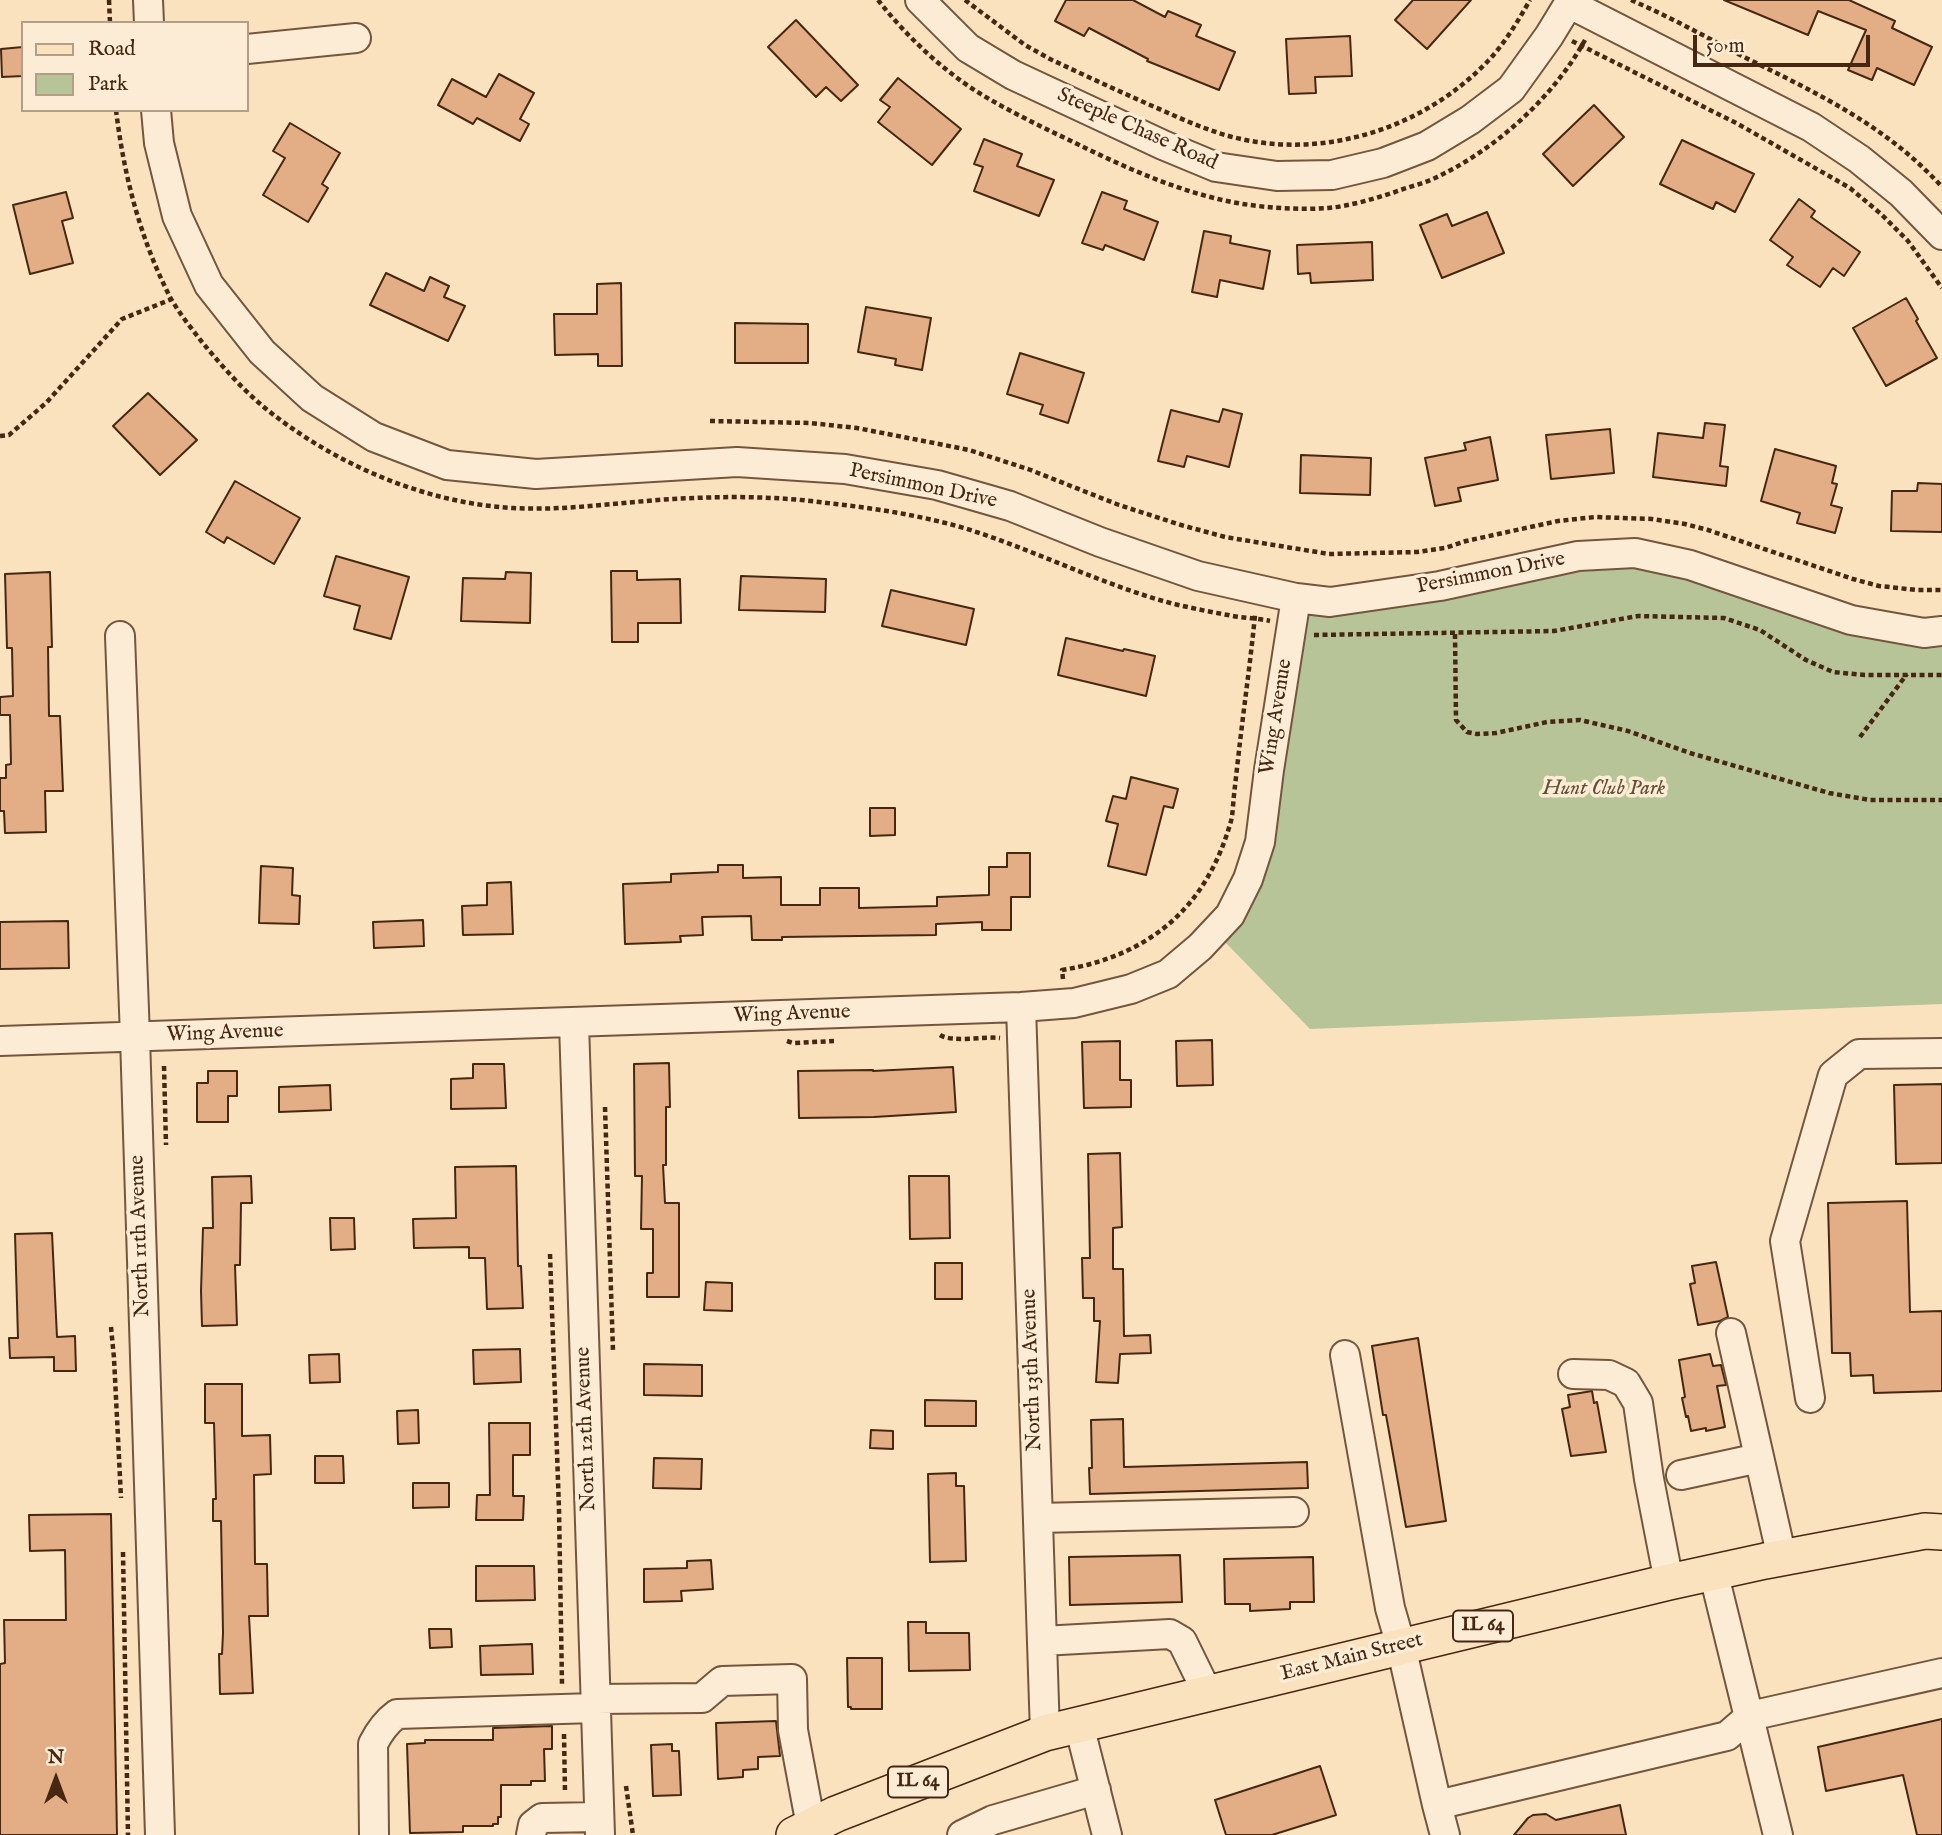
<!DOCTYPE html>
<html>
<head>
<meta charset="utf-8">
<style>
	body { margin:0 }
	#map { position:relative; width:1942px; height:1835px; overflow:hidden; background:#fae2be; font-family:"IM FELL English",serif }
	canvas { display:block }
	.legend { position:absolute; left:21px; top:21px; width:228px; height:91px; box-sizing:border-box; background:#fcecd5; border:2px solid #b39e87; margin:0; padding:9px 12px; list-style:none; font-size:21px; color:#462812 }
	.legend li { display:flex; align-items:center; gap:14px; height:35px }
	.legend b { width:35px; border:2px solid #b39e87 }
	.north { position:absolute; left:21px; top:1744px; width:70px; height:70px; -webkit-text-stroke:5px #fcecd5; paint-order:stroke; rotate:0deg; font-size:19px; font-weight:700; line-height:28px; text-align:center; color:#462812 }
	.north::after { content:''; display:block; margin:auto; width:24px; height:32px; background:#462812; clip-path:polygon(50% 0,100% 100%,50% 72%,0 100%) }
	.scale { position:absolute; left:1693px; top:35px; width:177px; height:32px; box-sizing:border-box; border:4px solid #462812; border-top:0; padding-left:9px; font-size:21px; line-height:24px; white-space:nowrap; color:#462812; -webkit-text-stroke:5px #fcecd5; paint-order:stroke }
</style>
</head>
<body>
<div id="map">
<canvas width="1942" height="1835"></canvas>
<ul class="legend">
<li><b style="height:9px;background:#fae2be"></b>Road</li>
<li><b style="height:19px;background:#b7c497"></b>Park</li>
</ul>
<div class="north">N</div>
<div class="scale">50 m</div>
</div>
<script>
const ctx = document.querySelector('canvas').getContext('2d');
ctx.lineJoin = 'round';
function fill(path, color) { ctx.fillStyle = color; ctx.fill(path, 'evenodd'); }
function trace(path, color, width, dash) { ctx.strokeStyle = color; ctx.lineWidth = width; ctx.lineCap = dash ? 'butt' : 'round'; ctx.setLineDash(dash || []); ctx.stroke(path); }
function write(font, color, halo, rows, align = 'center') {
  ctx.font = font + ' "IM FELL English",serif'; ctx.lineWidth = 7; ctx.setLineDash([]); ctx.textBaseline = 'middle'; ctx.strokeStyle = halo; ctx.fillStyle = color; for (const [text, x, y, turn = 0] of rows) {
    ctx.save(); ctx.translate(x, y); ctx.rotate((+turn || 0) * Math.PI / 180); ctx.textAlign = isNaN(turn) ? turn : align; if (halo) ctx.strokeText(text, 0, 0); ctx.fillText(text, 0, 0); ctx.restore();
  }
}
const green = new Path2D(`
	M 1637,561 L 1942,634 L 1942,1004 L 1310,1029 L 1223,940 L 1302,611 L 1570,566 Z`);
const building = new Path2D(`
	M 1066,0 L 1133,0 L 1165,17 L 1168,11 L 1201,25 L 1196,36 L 1235,52 L 1219,90 L 1147,61 L 1148,59 L 1089,28 L 1084,36 L 1055,21 Z
	M 1413,0 L 1471,0 L 1427,49 L 1395,20 Z
	M 1724,0 L 1849,0 L 1895,21 L 1892,28 L 1932,47 L 1914,85 L 1877,68 L 1872,80 L 1848,70 L 1866,30 L 1818,11 L 1808,35 Z
	M 796,20 L 858,85 L 841,101 L 826,87 L 816,97 L 768,47 Z
	M 1350,36 L 1352,76 L 1315,77 L 1316,93 L 1289,94 L 1286,39 Z
	M 23,47 L 23,76 L 2,77 L 1,49 Z
	M 499,74 L 534,93 L 520,119 L 529,124 L 520,141 L 477,118 L 473,124 L 438,105 L 452,79 L 486,97 Z
	M 898,78 L 961,129 L 932,165 L 878,122 L 890,107 L 880,100 Z
	M 1594,105 L 1624,137 L 1573,186 L 1543,154 Z
	M 290,123 L 340,153 L 322,184 L 328,188 L 308,222 L 263,195 L 285,158 L 273,151 Z
	M 984,139 L 1022,154 L 1017,166 L 1054,180 L 1039,216 L 974,191 L 983,167 L 974,164 Z
	M 1682,140 L 1754,174 L 1735,212 L 1716,202 L 1713,209 L 1660,184 Z
	M 66,192 L 73,218 L 62,221 L 73,263 L 30,274 L 13,205 Z
	M 1102,192 L 1127,201 L 1124,209 L 1158,222 L 1144,260 L 1105,245 L 1103,250 L 1082,243 Z
	M 1799,199 L 1815,211 L 1811,217 L 1860,252 L 1844,276 L 1833,268 L 1820,287 L 1787,265 L 1793,257 L 1770,240 Z
	M 1487,212 L 1504,253 L 1442,278 L 1420,225 L 1447,214 L 1452,226 Z
	M 1204,231 L 1231,236 L 1230,243 L 1270,251 L 1263,289 L 1220,280 L 1217,297 L 1192,292 Z
	M 1372,242 L 1373,280 L 1311,283 L 1310,273 L 1298,274 L 1297,245 Z
	M 386,273 L 424,291 L 430,277 L 449,286 L 444,297 L 465,306 L 448,341 L 370,305 Z
	M 621,283 L 622,366 L 598,366 L 598,354 L 555,355 L 554,314 L 597,314 L 597,284 Z
	M 1906,298 L 1918,319 L 1916,321 L 1937,358 L 1886,386 L 1853,328 Z
	M 866,307 L 931,318 L 922,370 L 895,365 L 896,359 L 858,352 Z
	M 735,323 L 808,324 L 808,363 L 735,363 Z
	M 1020,353 L 1084,373 L 1068,423 L 1040,414 L 1043,405 L 1007,394 Z
	M 148,393 L 197,440 L 160,475 L 113,426 Z
	M 1223,409 L 1242,414 L 1229,467 L 1187,456 L 1184,467 L 1158,461 L 1171,410 L 1219,422 Z
	M 1705,423 L 1725,425 L 1720,466 L 1728,467 L 1726,486 L 1653,477 L 1658,433 L 1703,438 Z
	M 1610,429 L 1614,473 L 1551,479 L 1546,435 Z
	M 1490,437 L 1498,480 L 1458,488 L 1461,501 L 1435,506 L 1425,458 L 1466,450 L 1464,443 Z
	M 1775,449 L 1836,466 L 1832,483 L 1837,484 L 1831,505 L 1842,508 L 1835,533 L 1797,523 L 1800,513 L 1761,501 Z
	M 1301,455 L 1371,458 L 1370,495 L 1300,493 Z
	M 235,481 L 300,518 L 274,564 L 227,537 L 224,543 L 206,532 Z
	M 1918,483 L 1942,484 L 1942,532 L 1891,531 L 1892,491 L 1917,491 Z
	M 336,556 L 409,577 L 391,639 L 354,629 L 360,606 L 324,596 Z
	M 611,571 L 637,571 L 637,580 L 680,579 L 681,623 L 638,623 L 638,642 L 612,642 Z
	M 50,572 L 52,647 L 48,647 L 49,716 L 60,716 L 63,791 L 45,791 L 46,832 L 5,833 L 4,811 L 0,811 L 0,778 L 6,778 L 6,765 L 11,764 L 10,715 L 0,715 L 0,697 L 13,696 L 12,648 L 7,648 L 5,574 Z
	M 506,572 L 531,573 L 530,623 L 461,621 L 463,578 L 505,579 Z
	M 741,576 L 826,579 L 825,612 L 739,610 Z
	M 891,590 L 974,609 L 966,645 L 882,626 Z
	M 1066,638 L 1123,651 L 1124,649 L 1155,656 L 1146,696 L 1058,675 Z
	M 1131,777 L 1178,789 L 1173,808 L 1164,806 L 1146,875 L 1108,866 L 1118,824 L 1106,821 L 1113,796 L 1126,799 Z
	M 870,808 L 895,808 L 895,835 L 870,836 Z
	M 1007,853 L 1030,853 L 1030,897 L 1011,897 L 1011,930 L 982,930 L 982,922 L 936,924 L 936,935 L 782,937 L 782,940 L 752,940 L 751,916 L 702,917 L 703,935 L 680,936 L 681,942 L 625,944 L 623,884 L 671,882 L 671,874 L 718,872 L 718,865 L 743,865 L 743,878 L 781,877 L 781,905 L 820,905 L 820,888 L 859,888 L 859,908 L 937,906 L 937,897 L 989,895 L 989,867 L 1007,867 Z
	M 261,866 L 293,868 L 292,895 L 300,896 L 299,924 L 259,923 Z
	M 511,882 L 513,934 L 463,935 L 462,906 L 487,905 L 487,883 Z
	M 423,920 L 424,946 L 374,948 L 373,922 Z
	M 68,921 L 69,968 L 0,969 L 0,922 Z
	M 1212,1040 L 1213,1085 L 1177,1086 L 1176,1041 Z
	M 1120,1041 L 1120,1080 L 1131,1080 L 1131,1107 L 1084,1108 L 1082,1042 Z
	M 669,1063 L 670,1107 L 666,1107 L 666,1165 L 663,1165 L 665,1203 L 679,1203 L 679,1297 L 647,1297 L 647,1273 L 653,1273 L 653,1229 L 641,1229 L 642,1176 L 635,1176 L 634,1064 Z
	M 473,1064 L 504,1064 L 506,1108 L 451,1109 L 451,1079 L 473,1078 Z
	M 953,1067 L 956,1112 L 874,1117 L 799,1118 L 798,1071 L 873,1070 L 873,1071 Z
	M 208,1071 L 237,1071 L 237,1096 L 228,1096 L 228,1122 L 197,1122 L 197,1083 L 208,1083 Z
	M 1942,1084 L 1942,1163 L 1896,1164 L 1894,1085 Z
	M 330,1085 L 331,1110 L 279,1112 L 279,1087 Z
	M 1120,1153 L 1122,1227 L 1113,1228 L 1113,1269 L 1123,1269 L 1124,1336 L 1150,1335 L 1151,1353 L 1120,1354 L 1118,1383 L 1096,1382 L 1100,1321 L 1094,1321 L 1094,1298 L 1083,1298 L 1082,1258 L 1090,1258 L 1088,1154 Z
	M 516,1166 L 518,1266 L 521,1266 L 523,1308 L 487,1309 L 485,1258 L 469,1258 L 469,1247 L 414,1248 L 413,1219 L 456,1218 L 455,1167 Z
	M 251,1176 L 252,1203 L 241,1203 L 240,1265 L 235,1265 L 237,1325 L 202,1326 L 201,1291 L 203,1228 L 213,1228 L 212,1177 Z
	M 909,1176 L 949,1176 L 950,1238 L 910,1239 Z
	M 1907,1201 L 1910,1312 L 1942,1311 L 1942,1391 L 1874,1393 L 1873,1375 L 1851,1376 L 1850,1353 L 1832,1353 L 1828,1203 Z
	M 330,1218 L 354,1218 L 355,1249 L 331,1250 Z
	M 52,1233 L 57,1337 L 75,1336 L 76,1371 L 54,1371 L 54,1357 L 10,1358 L 9,1338 L 18,1338 L 15,1234 Z
	M 1716,1262 L 1728,1317 L 1720,1321 L 1698,1325 L 1690,1284 L 1695,1283 L 1692,1266 Z
	M 935,1263 L 962,1263 L 962,1299 L 935,1299 Z
	M 706,1282 L 732,1283 L 732,1311 L 704,1310 Z
	M 1418,1338 L 1446,1521 L 1406,1527 L 1386,1415 L 1383,1415 L 1372,1346 Z
	M 520,1349 L 521,1382 L 474,1384 L 473,1350 Z
	M 339,1354 L 340,1382 L 310,1383 L 309,1355 Z
	M 1710,1354 L 1713,1366 L 1721,1365 L 1726,1385 L 1717,1386 L 1725,1427 L 1706,1431 L 1706,1428 L 1691,1431 L 1688,1416 L 1686,1417 L 1682,1398 L 1685,1397 L 1679,1360 Z
	M 644,1364 L 702,1365 L 702,1396 L 644,1395 Z
	M 205,1384 L 242,1384 L 242,1436 L 270,1435 L 271,1474 L 254,1475 L 255,1564 L 267,1564 L 268,1616 L 249,1616 L 253,1693 L 220,1694 L 219,1654 L 222,1654 L 223,1633 L 221,1521 L 213,1521 L 213,1499 L 216,1499 L 214,1423 L 205,1423 Z
	M 1592,1391 L 1594,1403 L 1597,1402 L 1606,1452 L 1571,1456 L 1562,1409 L 1570,1407 L 1568,1395 Z
	M 925,1400 L 976,1401 L 976,1426 L 925,1426 Z
	M 418,1410 L 419,1443 L 398,1444 L 397,1411 Z
	M 1123,1419 L 1124,1467 L 1307,1462 L 1308,1488 L 1090,1494 L 1089,1468 L 1092,1468 L 1091,1420 Z
	M 489,1423 L 530,1423 L 530,1455 L 513,1455 L 513,1496 L 524,1496 L 523,1520 L 476,1520 L 477,1495 L 490,1495 Z
	M 871,1430 L 893,1431 L 893,1449 L 870,1448 Z
	M 315,1456 L 343,1456 L 344,1483 L 315,1483 Z
	M 654,1458 L 702,1459 L 701,1489 L 653,1488 Z
	M 956,1473 L 956,1486 L 964,1486 L 966,1561 L 930,1562 L 928,1474 Z
	M 413,1483 L 449,1483 L 449,1507 L 413,1508 Z
	M 111,1514 L 117,1835 L 0,1835 L 0,1664 L 5,1663 L 4,1620 L 66,1620 L 65,1550 L 30,1551 L 29,1515 Z
	M 1180,1555 L 1182,1602 L 1070,1605 L 1069,1557 Z
	M 1313,1557 L 1314,1602 L 1290,1602 L 1290,1609 L 1250,1611 L 1250,1604 L 1225,1604 L 1224,1559 Z
	M 711,1560 L 713,1589 L 681,1591 L 682,1601 L 644,1602 L 644,1569 L 687,1568 L 687,1561 Z
	M 476,1566 L 534,1566 L 535,1600 L 476,1601 Z
	M 908,1622 L 926,1622 L 926,1633 L 969,1633 L 970,1670 L 909,1671 Z
	M 429,1629 L 451,1629 L 452,1647 L 430,1648 Z
	M 532,1644 L 533,1674 L 481,1675 L 480,1646 Z
	M 847,1658 L 882,1658 L 882,1709 L 851,1709 L 851,1707 L 848,1707 Z
	M 1942,1719 L 1942,1835 L 1917,1835 L 1903,1775 L 1826,1791 L 1818,1747 Z
	M 776,1721 L 780,1756 L 758,1757 L 758,1769 L 743,1770 L 743,1777 L 718,1779 L 716,1723 Z
	M 552,1726 L 552,1749 L 544,1749 L 545,1781 L 531,1781 L 531,1785 L 501,1785 L 501,1817 L 498,1817 L 498,1824 L 493,1824 L 493,1826 L 463,1826 L 463,1832 L 410,1833 L 407,1744 L 425,1743 L 425,1740 L 493,1740 L 493,1728 Z
	M 672,1744 L 672,1751 L 679,1751 L 681,1795 L 653,1796 L 651,1745 Z
	M 1320,1766 L 1336,1815 L 1272,1835 L 1226,1835 L 1215,1800 Z
	M 1620,1805 L 1626,1835 L 1514,1835 L 1528,1818 L 1533,1815 L 1546,1814 L 1556,1820 Z`);
const path = new Path2D(`
	M 109,0 L 110,23
	M 878,0 C 907,37 944,72 984,96 C 1011,112 1040,126 1069,140 C 1124,167 1182,194 1243,204 C 1270,208 1300,210 1328,208 C 1350,206 1373,199 1395,192 C 1408,187 1422,184 1435,178 C 1495,150 1553,98 1585,40
	M 965,0 L 1025,45 L 1050,59 C 1088,77 1127,95 1166,112 C 1193,124 1221,136 1251,141 C 1337,156 1428,124 1488,61 C 1505,43 1518,21 1530,0
	M 1631,0 C 1670,17 1708,38 1746,58 C 1817,93 1888,127 1942,187
	M 1572,41 L 1738,124 L 1850,188 L 1881,214 L 1908,241 L 1942,288
	M 116,110 C 124,176 140,238 170,297 C 179,313 191,328 202,342 C 221,365 242,389 265,408 C 334,464 424,503 513,508 C 567,511 620,502 673,499 C 724,496 777,496 827,503 C 873,508 919,515 964,528 C 1035,550 1102,585 1174,604 C 1192,608 1210,612 1228,615 C 1242,618 1256,618 1270,621
	M 710,421 L 810,423 L 857,428 L 939,444 L 969,450 L 1028,469 L 1119,505 L 1181,525 L 1225,537 L 1329,554 L 1417,552 L 1445,548 L 1466,541 L 1558,521 L 1595,517 L 1652,519 L 1685,524 L 1708,530 L 1853,579 L 1879,586 L 1917,590 L 1942,590
	M 0,436 L 9,435 L 46,403 L 122,319 L 172,299
	M 1455,634 L 1456,720 L 1467,732 L 1477,734 L 1496,733 L 1547,722 L 1580,720 L 1628,731 L 1690,753 L 1829,793 L 1870,800 L 1942,800
	M 1314,635 L 1554,631 L 1638,616 L 1724,618 L 1760,630 L 1806,660 L 1833,672 L 1865,675 L 1942,675
	M 1860,737 L 1907,674
	M 1063,979 L 1062,970 C 1150,956 1207,907 1231,821 C 1233,813 1233,803 1234,795 C 1236,777 1238,759 1240,742 C 1245,699 1251,657 1255,615
	M 940,1035 C 953,1043 983,1036 1000,1038
	M 787,1041 L 793,1043 L 834,1041
	M 164,1066 L 166,1145
	M 605,1107 L 613,1351
	M 550,1254 L 559,1509 L 562,1684
	M 111,1327 L 114,1358 L 121,1498
	M 123,1552 L 128,1835
	M 564,1734 L 565,1792
	M 626,1786 L 633,1835`);
const minor = new Path2D(`
	M 148,0 L 149,23
	M 920,0 L 968,48 L 1013,75 L 1163,145 L 1216,167 L 1277,176 L 1332,175 L 1383,163 L 1427,146 L 1470,120 L 1511,89 L 1549,36 L 1571,0
	M 1570,4 L 1811,127 L 1859,159 L 1901,193 L 1942,235
	M 247,49 L 356,38
	M 156,110 L 159,143 L 177,216 L 209,285 L 262,352 L 312,398 L 374,437 L 447,465 L 536,474 L 737,462 L 845,469 L 937,485 L 1010,506 L 1100,542 L 1198,576 L 1296,598 L 1330,602 L 1440,586 L 1578,556 L 1635,553 L 1690,565 L 1851,620 L 1924,633 L 1942,631
	M 120,636 L 135,1037 L 160,1835
	M 1021,1007 L 1045,1733
	M 574,1023 L 600,1835
	M 0,1041 L 1021,1007 L 1074,1003 L 1131,989 L 1168,974 L 1200,947 L 1230,915 L 1248,879 L 1260,842 L 1269,770 L 1296,598
	M 1731,1333 L 1782,1558
	M 1345,1355 L 1390,1608 L 1401,1646 L 1437,1805
	M 1573,1374 L 1609,1375 L 1626,1383 L 1638,1403 L 1649,1479 L 1669,1582
	M 1810,1398 L 1785,1241 L 1833,1075 L 1859,1054 L 1942,1053
	M 1681,1475 L 1759,1458
	M 1038,1518 L 1294,1512
	M 1713,1571 L 1778,1835
	M 1042,1641 L 1170,1634 L 1182,1641 L 1208,1694
	M 595,1699 L 702,1698 L 722,1681 L 792,1679 L 793,1730 L 811,1826
	M 1079,1725 L 1107,1835
	M 374,1835 L 373,1744 C 379,1732 386,1722 397,1714 L 595,1708
	M 531,1835 L 533,1825 L 542,1818 L 599,1817
	M 962,1835 L 993,1820 L 1096,1790
	M 1445,1835 L 1437,1805 L 1727,1736 L 1750,1716 L 1942,1673`);
const major = new Path2D(`
	M 794,1835 L 836,1814 L 1045,1733 L 1669,1582 L 1765,1561 L 1925,1531 L 1942,1532`);
const shields = [
	[1483,1626,60],
	[918,1782,60]
];
const shieldNames = [
	["IL 64",1483,1626],
	["IL 64",918,1782]
];
const streetNames = [
	["Steeple Chase Road",1137,130,24],
	["Persimmon Drive",923,487,12],
	["Persimmon Drive",1491,574,-11],
	["Wing Avenue",1277,717,-81],
	["Wing Avenue",792,1015,-2],
	["Wing Avenue",225,1034,-2],
	["North 11th Avenue",141,1236,-92],
	["North 13th Avenue",1033,1370,-92],
	["North 12th Avenue",587,1429,-92],
	["East Main Street",1352,1658,-14]
];
const parkNames = [
	["Hunt Club Park",1604,790]
];
fill(green, '#b7c497');
fill(building, '#e3ad86');
trace(building, '#462812', 2);
trace(minor, '#73563d', 32);
trace(major, '#462812', 38);
trace(path, '#462812', 4.5, [5, 3.5]);
trace(minor, '#fcecd5', 28);
trace(major, '#fae2be', 35);
for (const [x, y, w] of shields) { const box = new Path2D(); box.roundRect(x - w / 2, y - 15.5, w, 31, 5); ctx.fillStyle = '#fcecd5'; ctx.fill(box); trace(box, '#462812', 2); }
write('bold 19px', '#462812', null, shieldNames);
write('21px', '#462812', '#fcecd5', streetNames);
write('italic 21px', '#624f33', '#fcecd5', parkNames);
</script>
</body>
</html>
